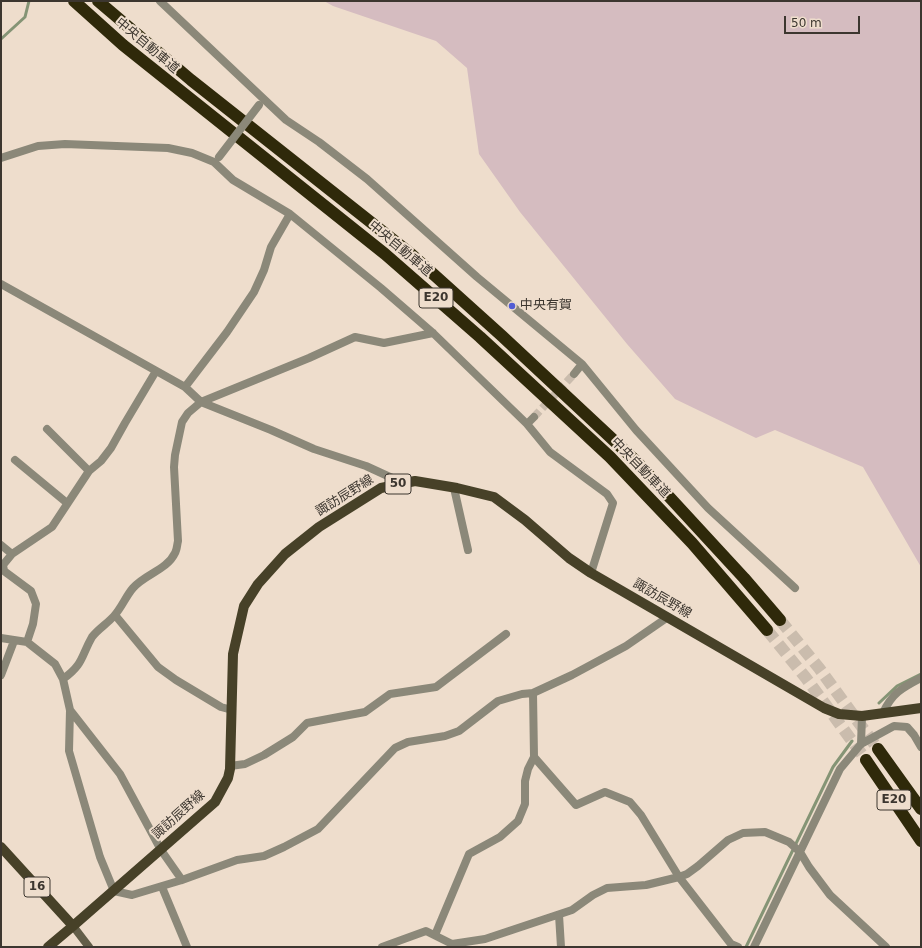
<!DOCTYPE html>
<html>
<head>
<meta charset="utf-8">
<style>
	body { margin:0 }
	#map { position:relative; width:922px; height:948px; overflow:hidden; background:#edc; font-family:"DejaVu Sans",sans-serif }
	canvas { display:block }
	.frame { position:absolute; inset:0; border:2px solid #3c362f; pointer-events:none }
	.scale { position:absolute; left:784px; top:16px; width:76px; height:18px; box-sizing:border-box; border:2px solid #3c362f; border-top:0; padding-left:5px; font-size:12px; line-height:14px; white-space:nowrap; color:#3c362f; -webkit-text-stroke:3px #edc; paint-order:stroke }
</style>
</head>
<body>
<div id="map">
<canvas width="922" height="948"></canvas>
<div class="frame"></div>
<div class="scale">50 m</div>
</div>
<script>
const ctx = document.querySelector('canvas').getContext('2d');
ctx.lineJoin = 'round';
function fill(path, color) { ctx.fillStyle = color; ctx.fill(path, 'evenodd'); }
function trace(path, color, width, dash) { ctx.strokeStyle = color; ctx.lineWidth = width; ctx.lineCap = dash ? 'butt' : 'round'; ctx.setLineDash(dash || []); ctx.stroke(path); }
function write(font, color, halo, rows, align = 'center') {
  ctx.font = font + ' "DejaVu Sans","Noto Sans JP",sans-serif'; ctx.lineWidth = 4; ctx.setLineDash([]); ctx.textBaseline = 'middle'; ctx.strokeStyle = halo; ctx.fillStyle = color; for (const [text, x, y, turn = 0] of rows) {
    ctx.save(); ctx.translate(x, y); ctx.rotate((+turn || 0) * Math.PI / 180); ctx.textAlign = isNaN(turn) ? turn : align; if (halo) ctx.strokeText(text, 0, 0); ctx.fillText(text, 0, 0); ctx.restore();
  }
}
const green = new Path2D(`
	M 324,1 L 921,1 L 921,567 L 863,467 L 775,430 L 756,438 L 675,399 L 627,344 L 520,212 L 479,154 L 467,68 L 436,41 L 333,6 Z`);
const stream = new Path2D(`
	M 1,39 L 25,17 L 29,1
	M 879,703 L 897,686 L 921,674
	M 746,947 L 833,767 L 852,741`);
const streetTunnel = new Path2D(`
	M 534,417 L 574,374`);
const highwayTunnel = new Path2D(`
	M 780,620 L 819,668 L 878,749
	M 767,630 L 806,678 L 866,760`);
const street = new Path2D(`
	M 160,1 L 286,120 L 319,142 L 367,179 L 477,277 L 582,364 L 574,374
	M 1,158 L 38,146 L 65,144 L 168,148 L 192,153 L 214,162 L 233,180 L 290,214 L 381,288 L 433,333 L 527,424 L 550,452 L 607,494 L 613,503 L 591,573
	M 1,284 L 185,387 L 201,402 L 271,430 L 314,449 L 366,466 L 403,483
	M 582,364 L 636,430 L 708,508 L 795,588
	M 185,387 L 227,332 L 254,292 L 264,270 L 271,247 L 290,214
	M 527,424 L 534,417
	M 47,429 L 89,471
	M 15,460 L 67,503
	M 454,488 L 468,550
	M 1,545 L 12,554
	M 115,615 L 158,667 L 176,680 L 221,707 L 232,710
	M 1,638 L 27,642 L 55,664 L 63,679 L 70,710 L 69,751 L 100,857 L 114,891 L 132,895 L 182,880 L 237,860 L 264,856 L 284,847 L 318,829 L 395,748 L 408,742 L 445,736 L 459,731 L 498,701 L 522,694 L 533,693 L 572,675 L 626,646 L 668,617
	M 27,642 L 33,624 L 36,604 L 31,591 L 4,571 L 3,565 L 12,554 L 52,527 L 89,471 L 101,461 L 111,448 L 125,423 L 156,371
	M 1,675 L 14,641
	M 63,679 C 84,664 81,656 92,637 C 98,629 108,623 114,616 C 122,607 126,596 133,588 C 145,574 167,570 175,553 C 177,550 177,545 178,541 L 174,467 L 175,455 L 182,422 L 188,413 L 201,402 L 309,358 L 355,337 L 384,343 L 433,333
	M 70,710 L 120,774 L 161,850 L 182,880
	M 883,713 C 892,693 902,688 921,678
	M 861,744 L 862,716
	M 534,757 L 576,805 L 605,792 L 630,802 L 641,815 L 679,877 L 731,944 L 738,947
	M 230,766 L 245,764 L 264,755 L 293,737 L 307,723 L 365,712 L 390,694 L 436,687 L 506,634
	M 162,887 L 187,947
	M 559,915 L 561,947
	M 435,935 L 469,854 L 500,837 L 518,821 L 525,804 L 525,781 L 528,769 L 534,757 L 533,693
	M 382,947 L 426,931 L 452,944 L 485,939 L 572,910 L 593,895 L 607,888 L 646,885 L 679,877 L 687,874 L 698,866 L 728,840 L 743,833 L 765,832 L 789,842 L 800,852 L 809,867 L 830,895 L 886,947
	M 754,947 L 840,769 L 861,744 L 894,726 L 907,727 L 914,735 L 921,747`);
const secondary = new Path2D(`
	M 73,926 L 89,947`);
const primary = new Path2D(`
	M 1,847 L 73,926
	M 48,947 L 73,926 L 215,802 L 228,778 L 230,769 L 233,654 L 244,606 L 258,584 L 285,554 L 319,527 L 381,488 L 415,481 L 457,488 L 494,497 L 525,520 L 569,558 L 591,573 L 824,708 L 839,714 L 862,716 L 921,708`);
const highway = new Path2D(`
	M 74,1 L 123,45 L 385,254 L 480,337 L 610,457 L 692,543 L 767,630
	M 98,1 L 191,80 L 411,254 L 502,336 L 638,463 L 744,578 L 780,620
	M 878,749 L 921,809
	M 866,760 L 921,841`);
const streetBridge = new Path2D(`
	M 219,157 L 259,105`);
const markers = [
	[512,306,4,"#525cd3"]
];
const shields = [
	[436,298,34],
	[398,484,26],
	[894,800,34],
	[37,887,26]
];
const shieldNames = [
	["E20",436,298],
	["50",398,484],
	["E20",894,800],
	["16",37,887]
];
const streetNames = [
	["中央自動車道",147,46,40],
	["中央自動車道",400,249,40],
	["中央自動車道",640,468,46],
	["諏訪辰野線",345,496,-32],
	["諏訪辰野線",662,599,30],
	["諏訪辰野線",179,815,-42]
];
const poiNames = [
	["中央有賀",520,306]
];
fill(green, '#d5bcc0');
trace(stream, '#859475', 3);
trace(streetTunnel, '#cabcad', 8, [8, 4]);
trace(highwayTunnel, '#cabcad', 12, [12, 6]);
trace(street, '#8b8879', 8);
trace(secondary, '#635e49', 8);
trace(primary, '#474128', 10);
trace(highway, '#2f290a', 12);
trace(streetBridge, '#8b8879', 8);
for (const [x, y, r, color] of markers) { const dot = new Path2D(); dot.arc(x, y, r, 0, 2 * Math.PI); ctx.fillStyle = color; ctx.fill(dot); trace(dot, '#edc', 1.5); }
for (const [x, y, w] of shields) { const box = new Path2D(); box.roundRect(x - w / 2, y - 10, w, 20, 3); ctx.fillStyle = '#edc'; ctx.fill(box); trace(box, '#3c362f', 1); }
write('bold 12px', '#3c362f', null, shieldNames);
write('13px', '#3c362f', '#edc', streetNames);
write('13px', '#3c362f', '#edc', poiNames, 'left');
</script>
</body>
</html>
